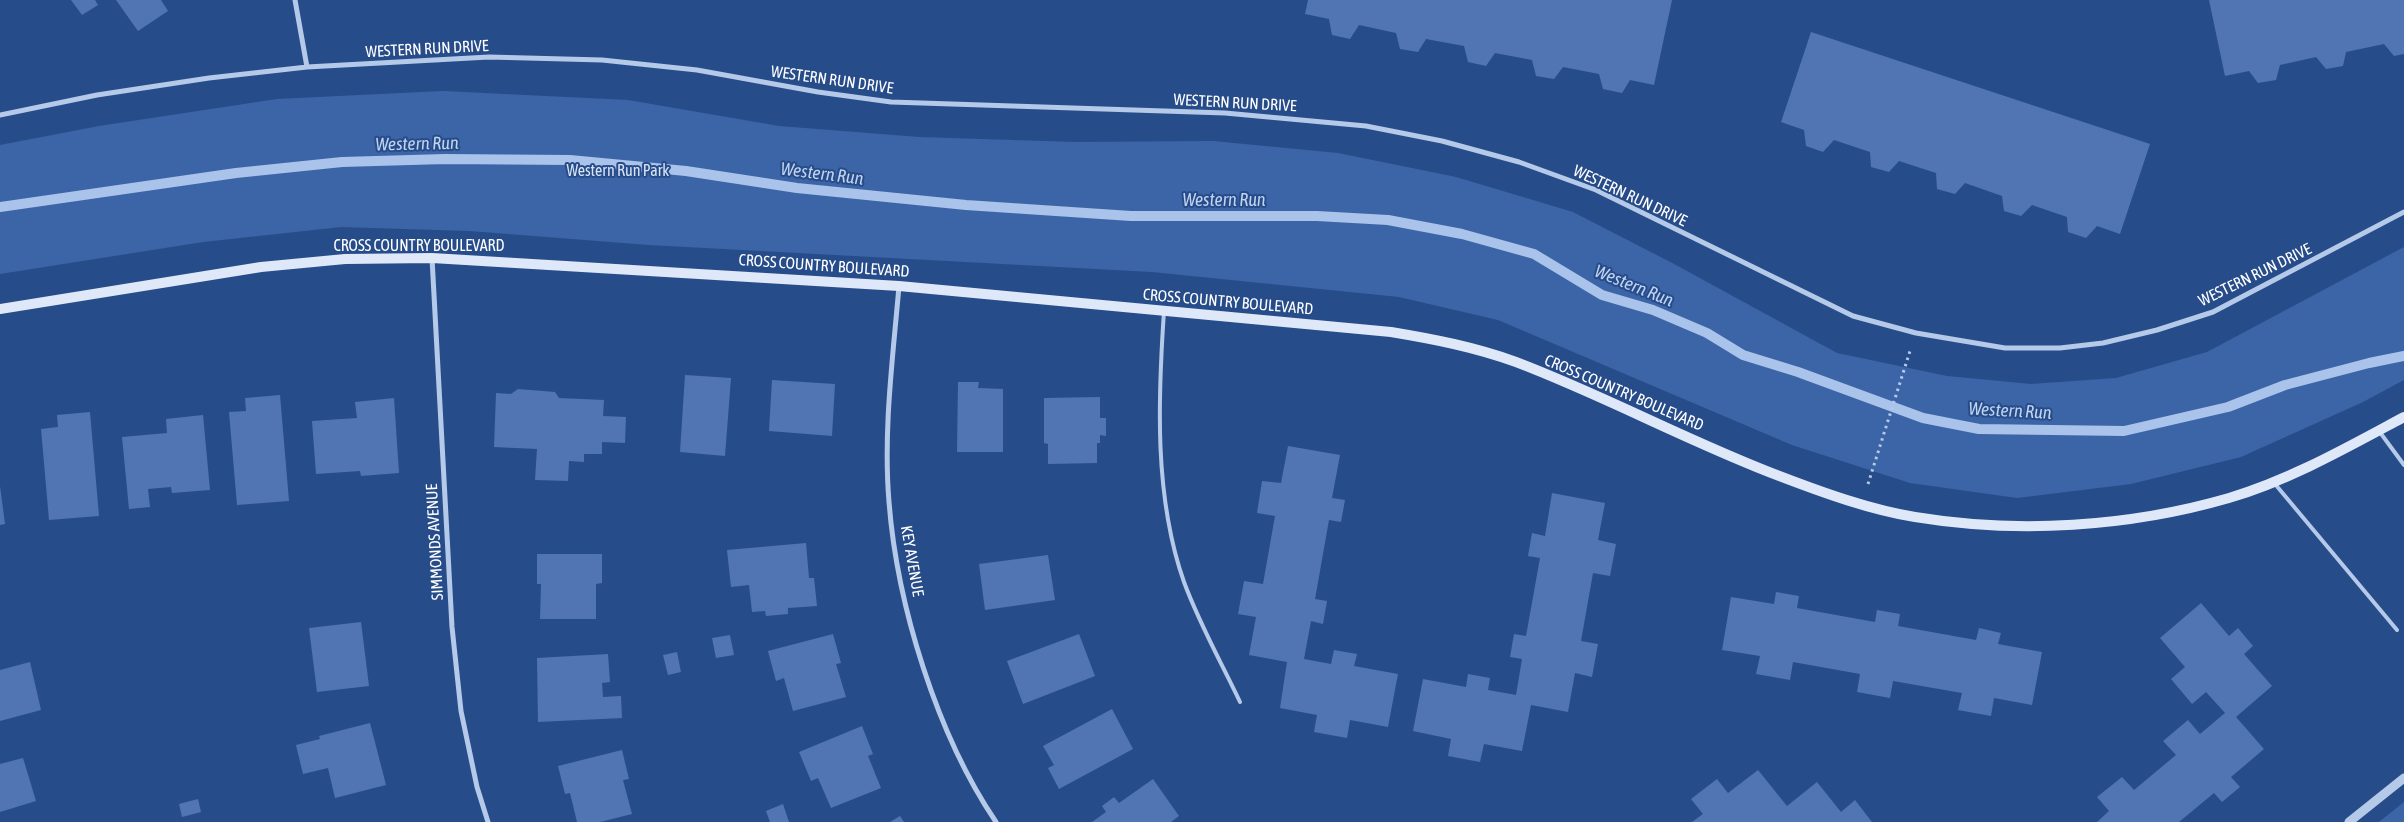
<!DOCTYPE html>
<html>
<head>
<meta charset="utf-8">
<style>
	body { margin:0 }
	canvas { display:block; background:#274c8a }
</style>
</head>
<body>
<canvas width="2404" height="822"></canvas>
<script>
const ctx = document.querySelector('canvas').getContext('2d');
ctx.lineJoin = 'round';
function fill(path, color) { ctx.fillStyle = color; ctx.fill(path, 'evenodd'); }
function trace(path, color, width, dash) { ctx.strokeStyle = color; ctx.lineWidth = width; ctx.lineCap = dash ? 'butt' : 'round'; ctx.setLineDash(dash || []); ctx.stroke(path); }
function write(font, color, halo, rows, align = 'center') {
  ctx.font = font + ' "Asap Condensed",sans-serif'; ctx.lineWidth = 4; ctx.setLineDash([]); ctx.textBaseline = 'middle'; ctx.strokeStyle = halo; ctx.fillStyle = color; for (const [text, x, y, turn = 0] of rows) {
    ctx.save(); ctx.translate(x, y); ctx.rotate((+turn || 0) * Math.PI / 180); ctx.textAlign = isNaN(turn) ? turn : align; if (halo) ctx.strokeText(text, 0, 0); ctx.fillText(text, 0, 0); ctx.restore();
  }
}
const green = new Path2D(`
	M 443,91 L 628,100 L 779,126 L 919,137 L 1075,142 L 1213,141 L 1338,153 L 1456,177 L 1573,212 L 1676,265 L 1837,353 L 1947,376 L 2031,384 L 2116,378 L 2207,352 L 2404,247 L 2404,380 L 2363,402 L 2241,457 L 2131,484 L 2017,498 L 1910,483 L 1792,445 L 1498,320 L 1399,297 L 1152,272 L 649,245 L 470,231 L 341,227 L 203,242 L 0,274 L 0,145 L 99,126 L 277,99 Z
	M 2404,802 L 2404,822 L 2379,822 Z`);
const stream = new Path2D(`
	M 0,207 L 236,173 L 342,162 L 445,159 L 570,160 L 686,171 L 797,188 L 966,205 L 1131,216 L 1317,216 L 1388,220 L 1462,234 L 1534,254 L 1602,295 L 1653,310 L 1707,333 L 1743,355 L 1798,372 L 1923,418 L 1979,429 L 2124,431 L 2228,407 L 2285,385 L 2369,363 L 2404,356`);
const building = new Path2D(`
	M 71,0 L 95,0 L 98,5 L 82,15 Z
	M 116,0 L 161,0 L 168,11 L 138,31 Z
	M 1308,0 L 1672,0 L 1654,85 L 1630,80 L 1622,93 L 1603,89 L 1599,74 L 1563,67 L 1554,79 L 1536,76 L 1532,60 L 1495,53 L 1486,66 L 1468,62 L 1464,46 L 1426,39 L 1418,52 L 1400,49 L 1396,33 L 1359,25 L 1350,39 L 1332,35 L 1329,19 L 1305,14 Z
	M 2209,0 L 2404,0 L 2404,54 L 2394,56 L 2384,44 L 2346,52 L 2343,66 L 2326,69 L 2316,57 L 2280,65 L 2276,80 L 2258,83 L 2249,71 L 2225,76 Z
	M 1811,32 L 2150,144 L 2120,234 L 2097,226 L 2086,238 L 2068,232 L 2067,217 L 2032,205 L 2021,216 L 2004,211 L 2002,196 L 1965,183 L 1955,194 L 1937,189 L 1936,173 L 1899,161 L 1889,172 L 1871,167 L 1870,152 L 1834,140 L 1823,152 L 1806,146 L 1804,130 L 1781,122 Z
	M 685,375 L 731,378 L 725,456 L 680,452 Z
	M 772,380 L 835,384 L 832,436 L 769,431 Z
	M 958,382 L 979,382 L 978,388 L 1003,389 L 1003,452 L 957,452 Z
	M 518,389 L 555,392 L 559,398 L 604,400 L 603,416 L 626,417 L 625,443 L 602,442 L 602,454 L 584,454 L 584,462 L 569,461 L 568,481 L 535,480 L 537,449 L 494,447 L 496,393 L 511,394 Z
	M 280,395 L 289,501 L 237,505 L 229,412 L 246,411 L 245,398 Z
	M 1100,397 L 1100,418 L 1106,418 L 1106,436 L 1100,435 L 1100,443 L 1097,443 L 1097,463 L 1048,464 L 1048,444 L 1044,443 L 1044,398 Z
	M 394,398 L 399,473 L 361,476 L 360,471 L 316,474 L 312,421 L 357,418 L 355,402 Z
	M 90,412 L 99,516 L 49,520 L 41,429 L 58,427 L 57,415 Z
	M 203,415 L 210,490 L 172,493 L 171,487 L 148,489 L 150,507 L 129,509 L 122,437 L 167,433 L 166,419 Z
	M 1288,446 L 1340,455 L 1332,498 L 1345,500 L 1341,522 L 1329,520 L 1315,599 L 1327,601 L 1323,624 L 1311,621 L 1304,659 L 1331,664 L 1334,650 L 1357,654 L 1354,666 L 1398,674 L 1388,727 L 1350,720 L 1347,738 L 1314,732 L 1317,715 L 1280,708 L 1287,662 L 1249,655 L 1256,617 L 1238,614 L 1244,581 L 1263,584 L 1275,516 L 1257,513 L 1262,481 L 1281,483 Z
	M 0,486 L 5,524 L 0,525 Z
	M 1552,493 L 1605,503 L 1598,540 L 1616,544 L 1610,576 L 1593,573 L 1581,641 L 1598,644 L 1592,677 L 1575,673 L 1568,712 L 1531,705 L 1522,751 L 1484,744 L 1480,762 L 1448,756 L 1451,739 L 1413,731 L 1423,679 L 1466,687 L 1468,674 L 1490,678 L 1488,690 L 1516,695 L 1522,659 L 1510,657 L 1514,634 L 1526,636 L 1540,558 L 1528,556 L 1532,533 L 1545,536 Z
	M 806,543 L 809,578 L 814,578 L 817,606 L 788,608 L 788,614 L 766,616 L 765,611 L 752,612 L 749,585 L 731,587 L 727,550 Z
	M 537,554 L 602,554 L 602,583 L 596,584 L 596,619 L 540,619 L 541,584 L 537,584 Z
	M 1048,555 L 1055,600 L 985,610 L 979,564 Z
	M 1776,592 L 1799,596 L 1797,608 L 1875,622 L 1877,610 L 1900,614 L 1898,626 L 1976,640 L 1979,628 L 2001,633 L 1998,644 L 2042,652 L 2032,705 L 1994,698 L 1991,716 L 1958,710 L 1962,693 L 1893,681 L 1890,698 L 1857,692 L 1860,674 L 1793,662 L 1790,680 L 1756,674 L 1760,656 L 1722,650 L 1731,597 L 1774,604 Z
	M 2201,603 L 2229,636 L 2238,628 L 2253,646 L 2244,654 L 2272,686 L 2236,717 L 2264,749 L 2231,777 L 2240,787 L 2222,802 L 2214,793 L 2179,822 L 2097,822 L 2109,811 L 2097,797 L 2122,777 L 2134,790 L 2176,755 L 2163,741 L 2188,720 L 2200,734 L 2225,713 L 2206,692 L 2192,704 L 2171,679 L 2185,667 L 2160,638 Z
	M 361,622 L 369,686 L 317,692 L 309,628 Z
	M 833,634 L 841,663 L 836,664 L 846,697 L 793,711 L 784,678 L 776,681 L 768,651 Z
	M 1079,634 L 1095,676 L 1023,704 L 1007,661 Z
	M 730,635 L 734,655 L 716,658 L 712,638 Z
	M 677,652 L 681,672 L 668,675 L 663,655 Z
	M 608,654 L 610,682 L 602,683 L 603,697 L 621,696 L 622,718 L 538,722 L 537,658 Z
	M 30,662 L 41,710 L 0,721 L 0,670 Z
	M 1112,709 L 1133,749 L 1059,789 L 1048,768 L 1054,765 L 1043,746 Z
	M 370,723 L 386,785 L 335,798 L 328,768 L 303,774 L 296,745 L 320,739 L 319,736 Z
	M 862,726 L 873,754 L 868,756 L 881,788 L 831,808 L 818,778 L 811,781 L 799,752 Z
	M 622,750 L 629,779 L 623,780 L 632,814 L 600,822 L 577,822 L 570,793 L 565,794 L 558,766 Z
	M 23,758 L 36,801 L 0,812 L 0,764 Z
	M 1758,770 L 1787,806 L 1817,782 L 1841,812 L 1855,800 L 1872,822 L 1692,822 L 1703,814 L 1691,799 L 1717,779 L 1728,793 Z
	M 1153,779 L 1179,816 L 1171,822 L 1092,822 L 1106,812 L 1102,806 L 1114,797 L 1119,803 Z
	M 198,799 L 201,812 L 182,817 L 179,804 Z
	M 783,804 L 789,822 L 770,822 L 766,811 Z
	M 900,816 L 904,822 L 890,822 Z`);
const path = new Path2D(`
	M 1868,484 L 1910,351`);
const service = new Path2D(`
	M 1164,311 C 1158,399 1154,497 1184,582 C 1199,623 1221,662 1240,702
	M 2379,431 L 2404,465
	M 2275,484 L 2397,630`);
const minor = new Path2D(`
	M 295,0 L 307,67
	M 0,115 L 97,95 L 209,78 L 307,67 L 489,57 L 602,60 L 697,70 L 818,92 L 891,102 L 1225,113 L 1366,126 L 1442,141 L 1519,162 L 1596,190 L 1853,316 L 1916,333 L 2005,348 L 2060,348 L 2103,343 L 2157,330 L 2213,312 L 2404,212
	M 432,258 L 452,627 L 461,711 L 477,787 L 488,822
	M 899,286 C 893,357 883,430 889,502 C 897,605 937,735 996,822`);
const tertiary = new Path2D(`
	M 2349,822 L 2404,778`);
const secondary = new Path2D(`
	M 0,309 L 261,267 L 345,259 L 432,258 L 899,286 L 1391,332 C 1433,339 1475,347 1516,362 C 1606,396 1691,443 1782,477 C 1824,493 1871,510 1915,517 C 2018,534 2129,527 2229,498 C 2290,480 2348,447 2404,417`);
const streetNames = [
	["WESTERN RUN DRIVE",427,49,-3],
	["WESTERN RUN DRIVE",832,80,8],
	["WESTERN RUN DRIVE",1235,103,3],
	["WESTERN RUN DRIVE",1630,196,25],
	["CROSS COUNTRY BOULEVARD",419,246],
	["CROSS COUNTRY BOULEVARD",824,266,4],
	["WESTERN RUN DRIVE",2255,275,-26],
	["CROSS COUNTRY BOULEVARD",1228,302,5],
	["CROSS COUNTRY BOULEVARD",1624,393,23],
	["SIMMONDS AVENUE",435,542,-93],
	["KEY AVENUE",912,561,80]
];
const parkNames = [
	["Western Run Park",618,171]
];
const waterNames = [
	["Western Run",417,144,-1],
	["Western Run",822,174,7],
	["Western Run",1224,200],
	["Western Run",1634,286,22],
	["Western Run",2010,411,3]
];
fill(green, '#3c65a7');
trace(stream, '#aac3ea', 10);
fill(building, '#5075b2');
trace(path, '#b5c9e9', 3, [2.5, 4]);
trace(service, '#b5c9e9', 4);
trace(minor, '#b5c9e9', 5);
trace(tertiary, '#b5c9e9', 9);
trace(secondary, '#dfe8f8', 10);
write('16px', '#fff', '#274c8a', streetNames);
write('16px', '#d9e5f7', '#274c8a', parkNames);
write('italic 18px', '#c1d4f1', '#274c8a', waterNames);
</script>
</body>
</html>
